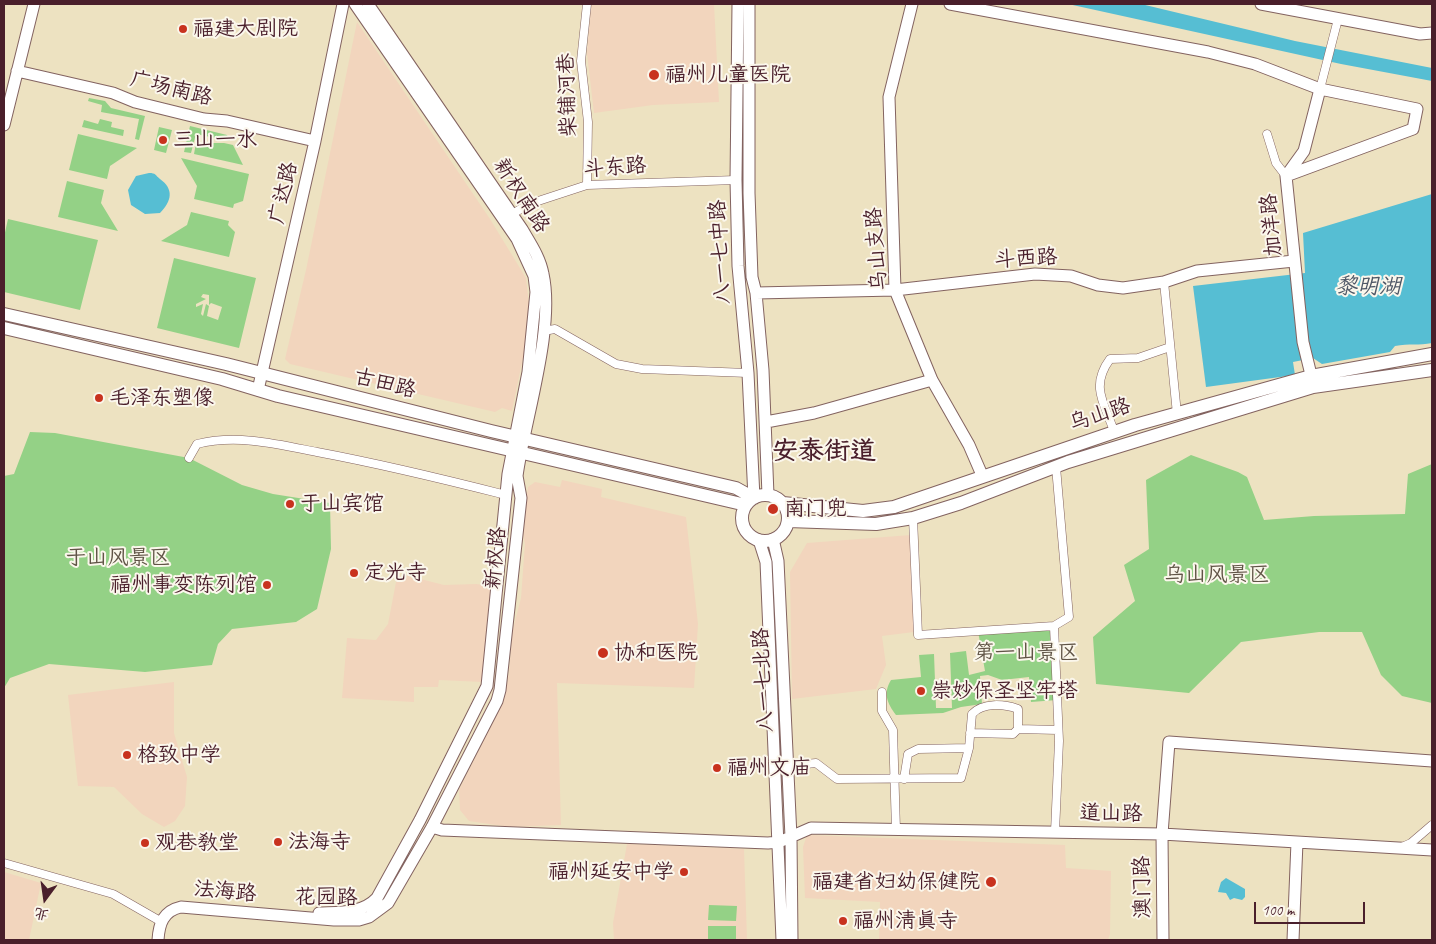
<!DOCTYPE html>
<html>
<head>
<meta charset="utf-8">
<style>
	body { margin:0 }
	#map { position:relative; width:1436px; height:944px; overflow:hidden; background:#ede2c1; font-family:Caveat,"LXGW WenKai TC",sans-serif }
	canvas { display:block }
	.frame { position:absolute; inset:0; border:5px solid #4a1f2b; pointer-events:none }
	.north { position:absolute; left:20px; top:874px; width:50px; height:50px; -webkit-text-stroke:4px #fbf7ec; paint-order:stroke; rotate:194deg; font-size:14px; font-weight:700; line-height:20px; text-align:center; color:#4a1f2b }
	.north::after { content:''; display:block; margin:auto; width:18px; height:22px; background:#4a1f2b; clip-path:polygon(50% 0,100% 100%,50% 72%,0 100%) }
	.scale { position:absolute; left:1254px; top:902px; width:111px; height:22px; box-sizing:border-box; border:2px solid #4a1f2b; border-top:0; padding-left:6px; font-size:15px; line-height:18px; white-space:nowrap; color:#4a1f2b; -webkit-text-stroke:4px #fbf7ec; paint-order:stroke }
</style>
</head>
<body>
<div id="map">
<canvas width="1436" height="944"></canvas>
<div class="frame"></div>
<div class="north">北</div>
<div class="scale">100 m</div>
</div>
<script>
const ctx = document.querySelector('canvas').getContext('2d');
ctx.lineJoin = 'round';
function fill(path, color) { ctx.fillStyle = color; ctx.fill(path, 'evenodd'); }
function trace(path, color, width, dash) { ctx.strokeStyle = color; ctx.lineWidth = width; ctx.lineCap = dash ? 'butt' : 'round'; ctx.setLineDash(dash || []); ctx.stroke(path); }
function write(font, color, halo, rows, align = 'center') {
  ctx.font = font + ' Caveat,"LXGW WenKai TC",sans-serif'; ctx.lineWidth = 4; ctx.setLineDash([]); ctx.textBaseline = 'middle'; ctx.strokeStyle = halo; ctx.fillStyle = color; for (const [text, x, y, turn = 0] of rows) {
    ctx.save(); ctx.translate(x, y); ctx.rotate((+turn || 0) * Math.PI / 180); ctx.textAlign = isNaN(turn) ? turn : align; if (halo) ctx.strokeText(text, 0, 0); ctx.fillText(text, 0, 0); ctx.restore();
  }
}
const built = new Path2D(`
	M 591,4 L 714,4 L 719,102 L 653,105 L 594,113 L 587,54 Z
	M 357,22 L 490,219 L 526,278 L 530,312 L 529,328 L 512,411 L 502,408 L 495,412 L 290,364 L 285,359 L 306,270 Z
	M 562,480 L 602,489 L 601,497 L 686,517 L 698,624 L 694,688 L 557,683 L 561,825 L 510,827 L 469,821 L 460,810 L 459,790 L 504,699 L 509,674 L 512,633 L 521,598 L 525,544 L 522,530 L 528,487 L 535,482 L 560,487 Z
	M 911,535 L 914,632 L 882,636 L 886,665 L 876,689 L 792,699 L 790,572 L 807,543 Z
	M 405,575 L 444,585 L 476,584 L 491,586 L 483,682 L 439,680 L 438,687 L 414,687 L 414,702 L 342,698 L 347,638 L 376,640 L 388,624 L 397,577 Z
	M 174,682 L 174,733 L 187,777 L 185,806 L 175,821 L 164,827 L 142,814 L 114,787 L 78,786 L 68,695 Z
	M 807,835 L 1065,845 L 1066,868 L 1111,871 L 1110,934 L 1108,940 L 879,940 L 880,902 L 805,898 L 803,847 Z
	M 627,844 L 744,849 L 747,940 L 614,940 L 613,923 Z
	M 4,872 L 41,883 L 29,940 L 4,940 Z`);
const green = new Path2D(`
	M 89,98 L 105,101 L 111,108 L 145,116 L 139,140 L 135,139 L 139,119 L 101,112 L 102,105 L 88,101 Z
	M 100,119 L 112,122 L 111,127 L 124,130 L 123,136 L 82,127 L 84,120 L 98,124 Z
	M 190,126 L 227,135 L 230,141 L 196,134 L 191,153 L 184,152 Z
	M 159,127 L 172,130 L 166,153 L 154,150 Z
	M 78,134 L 137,148 L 110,166 L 107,179 L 69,170 Z
	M 196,143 L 224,143 L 233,145 L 243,165 L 194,154 Z
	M 181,158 L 249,174 L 243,201 L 234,204 L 233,208 L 194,199 L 197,186 Z
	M 67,181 L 104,190 L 101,203 L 118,231 L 58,217 Z
	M 191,212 L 229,221 L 228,225 L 235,232 L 229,257 L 161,241 L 187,225 Z
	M 8,219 L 98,240 L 80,310 L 4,292 L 4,237 Z
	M 174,258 L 256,278 L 239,348 L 157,328 ZM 203,294 L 209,295 L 209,305 L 211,303 L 222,307 L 218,320 L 207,316 L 209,306 L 206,304 L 203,316 L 201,314 L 203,304 L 196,307 L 196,304 L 206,299 L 201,297 Z
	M 30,432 L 55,433 L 189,458 L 242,485 L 273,494 L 330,503 L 331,549 L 317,609 L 296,622 L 232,629 L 218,644 L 212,665 L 145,672 L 49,664 L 10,678 L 4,688 L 4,476 L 14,474 Z
	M 1191,455 L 1238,472 L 1247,477 L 1264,520 L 1314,516 L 1405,514 L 1408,474 L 1432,464 L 1432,703 L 1402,696 L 1381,675 L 1362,632 L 1319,632 L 1241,642 L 1189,693 L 1096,684 L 1093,637 L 1135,601 L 1124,565 L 1149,549 L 1146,480 Z
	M 1054,626 L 1057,700 L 1031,702 L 1029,677 L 1002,680 L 988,675 L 980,676 L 982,704 L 961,707 L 943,713 L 896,715 C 887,703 883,693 891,680 L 921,677 L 919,655 L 934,654 L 936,708 L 952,708 L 950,653 L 966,651 L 969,675 L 985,671 L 978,631 Z
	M 709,905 L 737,906 L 736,921 L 708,920 Z
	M 708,926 L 736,926 L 736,940 L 708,940 Z`);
const water = new Path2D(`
	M 1068,4 L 1141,4 L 1295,41 L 1432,68 L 1432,81 L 1341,64 Z
	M 149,173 C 156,173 155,175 160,179 C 174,189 172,201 160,213 L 145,214 L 131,205 L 128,190 L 136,176 Z
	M 1432,194 L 1432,343 C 1419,346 1409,343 1395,346 L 1390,352 L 1322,364 L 1313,358 L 1293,362 L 1295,375 L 1206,387 L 1193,286 L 1305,273 L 1303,233 Z
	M 1226,878 L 1245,889 L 1245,897 L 1242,900 L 1234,898 L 1230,900 L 1226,893 L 1218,892 L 1221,882 Z`);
const street = new Path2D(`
	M 1320,89 L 1338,19
	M 1267,134 L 1276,163 L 1286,176
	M 587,185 L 588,122 L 581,61 L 587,4
	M 509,216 L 529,204 L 587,185 L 736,180
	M 1164,282 L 1177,414
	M 543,331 L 555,329 L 616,364 L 642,369 L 748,373
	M 1114,431 C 1104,403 1090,386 1110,359 L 1138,358 L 1170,347
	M 189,458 L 197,444 C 237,434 277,444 317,452 C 381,464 443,479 506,495
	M 913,518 L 918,635 L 1054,626 L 1069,617 L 1056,467
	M 1054,626 L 1059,741 L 1055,832
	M 882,692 L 882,711 L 893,730 L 896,830
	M 1018,729 L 1058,730
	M 787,766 L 816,763 L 837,779 L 961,778 L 969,748 L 972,714 C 983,702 1004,704 1018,709 L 1018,729 L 1013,734 L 970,733
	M 904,779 L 908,754 L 918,749 L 969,748
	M 1402,847 L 1411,843 L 1432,825
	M 4,863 L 113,894 L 160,921`);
const secondary = new Path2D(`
	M 738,4 L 736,180 L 738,266 L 748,373 L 754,498
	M 749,4 L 749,193 L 752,277 L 756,293 L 763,370 L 768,495
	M 912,4 L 889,97 L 895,290 L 932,380 L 969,445 L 982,475
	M 950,4 L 1208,52 L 1255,64 L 1320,89 L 1417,109 L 1413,129 L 1286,176
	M 1261,4 L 1420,34 L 1432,33
	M 17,71 L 113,93 L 135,102 L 204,119 L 227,121 L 315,141
	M 4,125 L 34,4
	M 756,293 L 895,290 L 1035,274 L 1071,276 L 1098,285 L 1123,288 L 1164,282 L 1197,271 L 1294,261
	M 1313,383 L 1303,342 L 1286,176 L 1304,151 L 1320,89
	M 258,390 L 315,141 L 343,4
	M 766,422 L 814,413 L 932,380
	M 773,539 L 778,561 L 791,837 L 792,940
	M 759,540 L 766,562 L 782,940
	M 432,827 L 442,830 L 768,843 L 779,842 L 811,828 L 1162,834 L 1432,850
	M 319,913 C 339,912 362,914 377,898 L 420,820 L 487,686 L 508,474 L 528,372 L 536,292 L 534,276 L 517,239 L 355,4
	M 158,940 C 159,924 163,911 181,907 L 334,920 L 359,920 L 369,917 L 388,903 L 432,827 L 497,701 L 500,690 L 521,498 L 517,476 C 525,418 555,329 543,274 C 540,257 530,243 522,229 L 368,4
	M 1163,940 L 1162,834 L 1169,742 L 1432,761
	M 1293,940 L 1297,842`);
const primary = new Path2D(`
	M 4,314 L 226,364 L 491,431 L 736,488 L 754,498
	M 4,328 L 222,379 L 278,396 L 746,505
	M742 518a23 23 0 1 1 46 0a23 23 0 1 1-46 0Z
	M 783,503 L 863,511 L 894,507 L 1135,425 L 1311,376 L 1432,354
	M 788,521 L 876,524 L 913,518 L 961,503 L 1068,462 L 1313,387 L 1432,370`);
const markers = [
	[183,29,5,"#c8321e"],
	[654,75,6,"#c8321e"],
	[163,140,5,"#c8321e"],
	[99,398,5,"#c8321e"],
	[290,504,5,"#c8321e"],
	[773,509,6,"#c8321e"],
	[354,573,5,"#c8321e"],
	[267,585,5,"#c8321e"],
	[603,653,6,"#c8321e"],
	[921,691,5,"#c8321e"],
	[127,755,5,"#c8321e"],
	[717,768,5,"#c8321e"],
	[278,842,5,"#c8321e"],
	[145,843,5,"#c8321e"],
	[684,872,5,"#c8321e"],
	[991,882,6,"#c8321e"],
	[843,921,5,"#c8321e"]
];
const poiNames = [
	["福建大剧院",193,29],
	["福州儿童医院",665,75],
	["三山一水",173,140],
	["毛泽东塑像",109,398],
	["于山宾馆",300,504],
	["南门兜",784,509],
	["定光寺",364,573],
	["福州事变陈列馆",257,585,"right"],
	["协和医院",614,653],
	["崇妙保圣坚牢塔",931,691],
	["格致中学",137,755],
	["福州文庙",727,768],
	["法海寺",288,842],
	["观巷教堂",155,843],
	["福州延安中学",674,872,"right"],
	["福建省妇幼保健院",980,882,"right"],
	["福州清真寺",853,921]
];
const streetNames = [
	["广场南路",171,89,14],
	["柴铺河巷",568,95,-92],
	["斗东路",615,168,-4],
	["广达路",284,193,-77],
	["新权南路",521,196,57],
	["加洋路",1272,225,-95],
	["乌山支路",877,249,-94],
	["八一七中路",721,252,-93],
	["斗西路",1026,259,-3],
	["古田路",385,384,14],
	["乌山路",1100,415,-18],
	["新权路",496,558,-84],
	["八一七北路",764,680,-93],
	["道山路",1111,814,1],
	["澳门路",1143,887,-91],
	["法海路",225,892,5],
	["花园路",326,898,1]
];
const parkNames = [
	["于山风景区",118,558],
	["乌山风景区",1217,575],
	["第一山景区",1026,653]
];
const waterNames = [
	["黎明湖",1368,287]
];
const districtNames = [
	["安泰街道",824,452]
];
fill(built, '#f2d5bd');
fill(green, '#94d186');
fill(water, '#56bed3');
trace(street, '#836360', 9);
trace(secondary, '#836360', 13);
trace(primary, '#836360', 14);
trace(street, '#fff', 8);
trace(secondary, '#fff', 11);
trace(primary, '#fff', 12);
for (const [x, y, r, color] of markers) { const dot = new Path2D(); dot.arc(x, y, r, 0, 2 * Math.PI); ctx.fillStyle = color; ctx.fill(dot); trace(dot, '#fbf7ec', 2); }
write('21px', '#4a1f2b', '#fbf7ec', poiNames, 'left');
write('21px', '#4a1f2b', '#fbf7ec', streetNames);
write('21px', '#605446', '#fbf7ec', parkNames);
write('italic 22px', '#4e5766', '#fbf7ec', waterNames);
write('bold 26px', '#4a1f2b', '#fbf7ec', districtNames);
</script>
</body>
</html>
